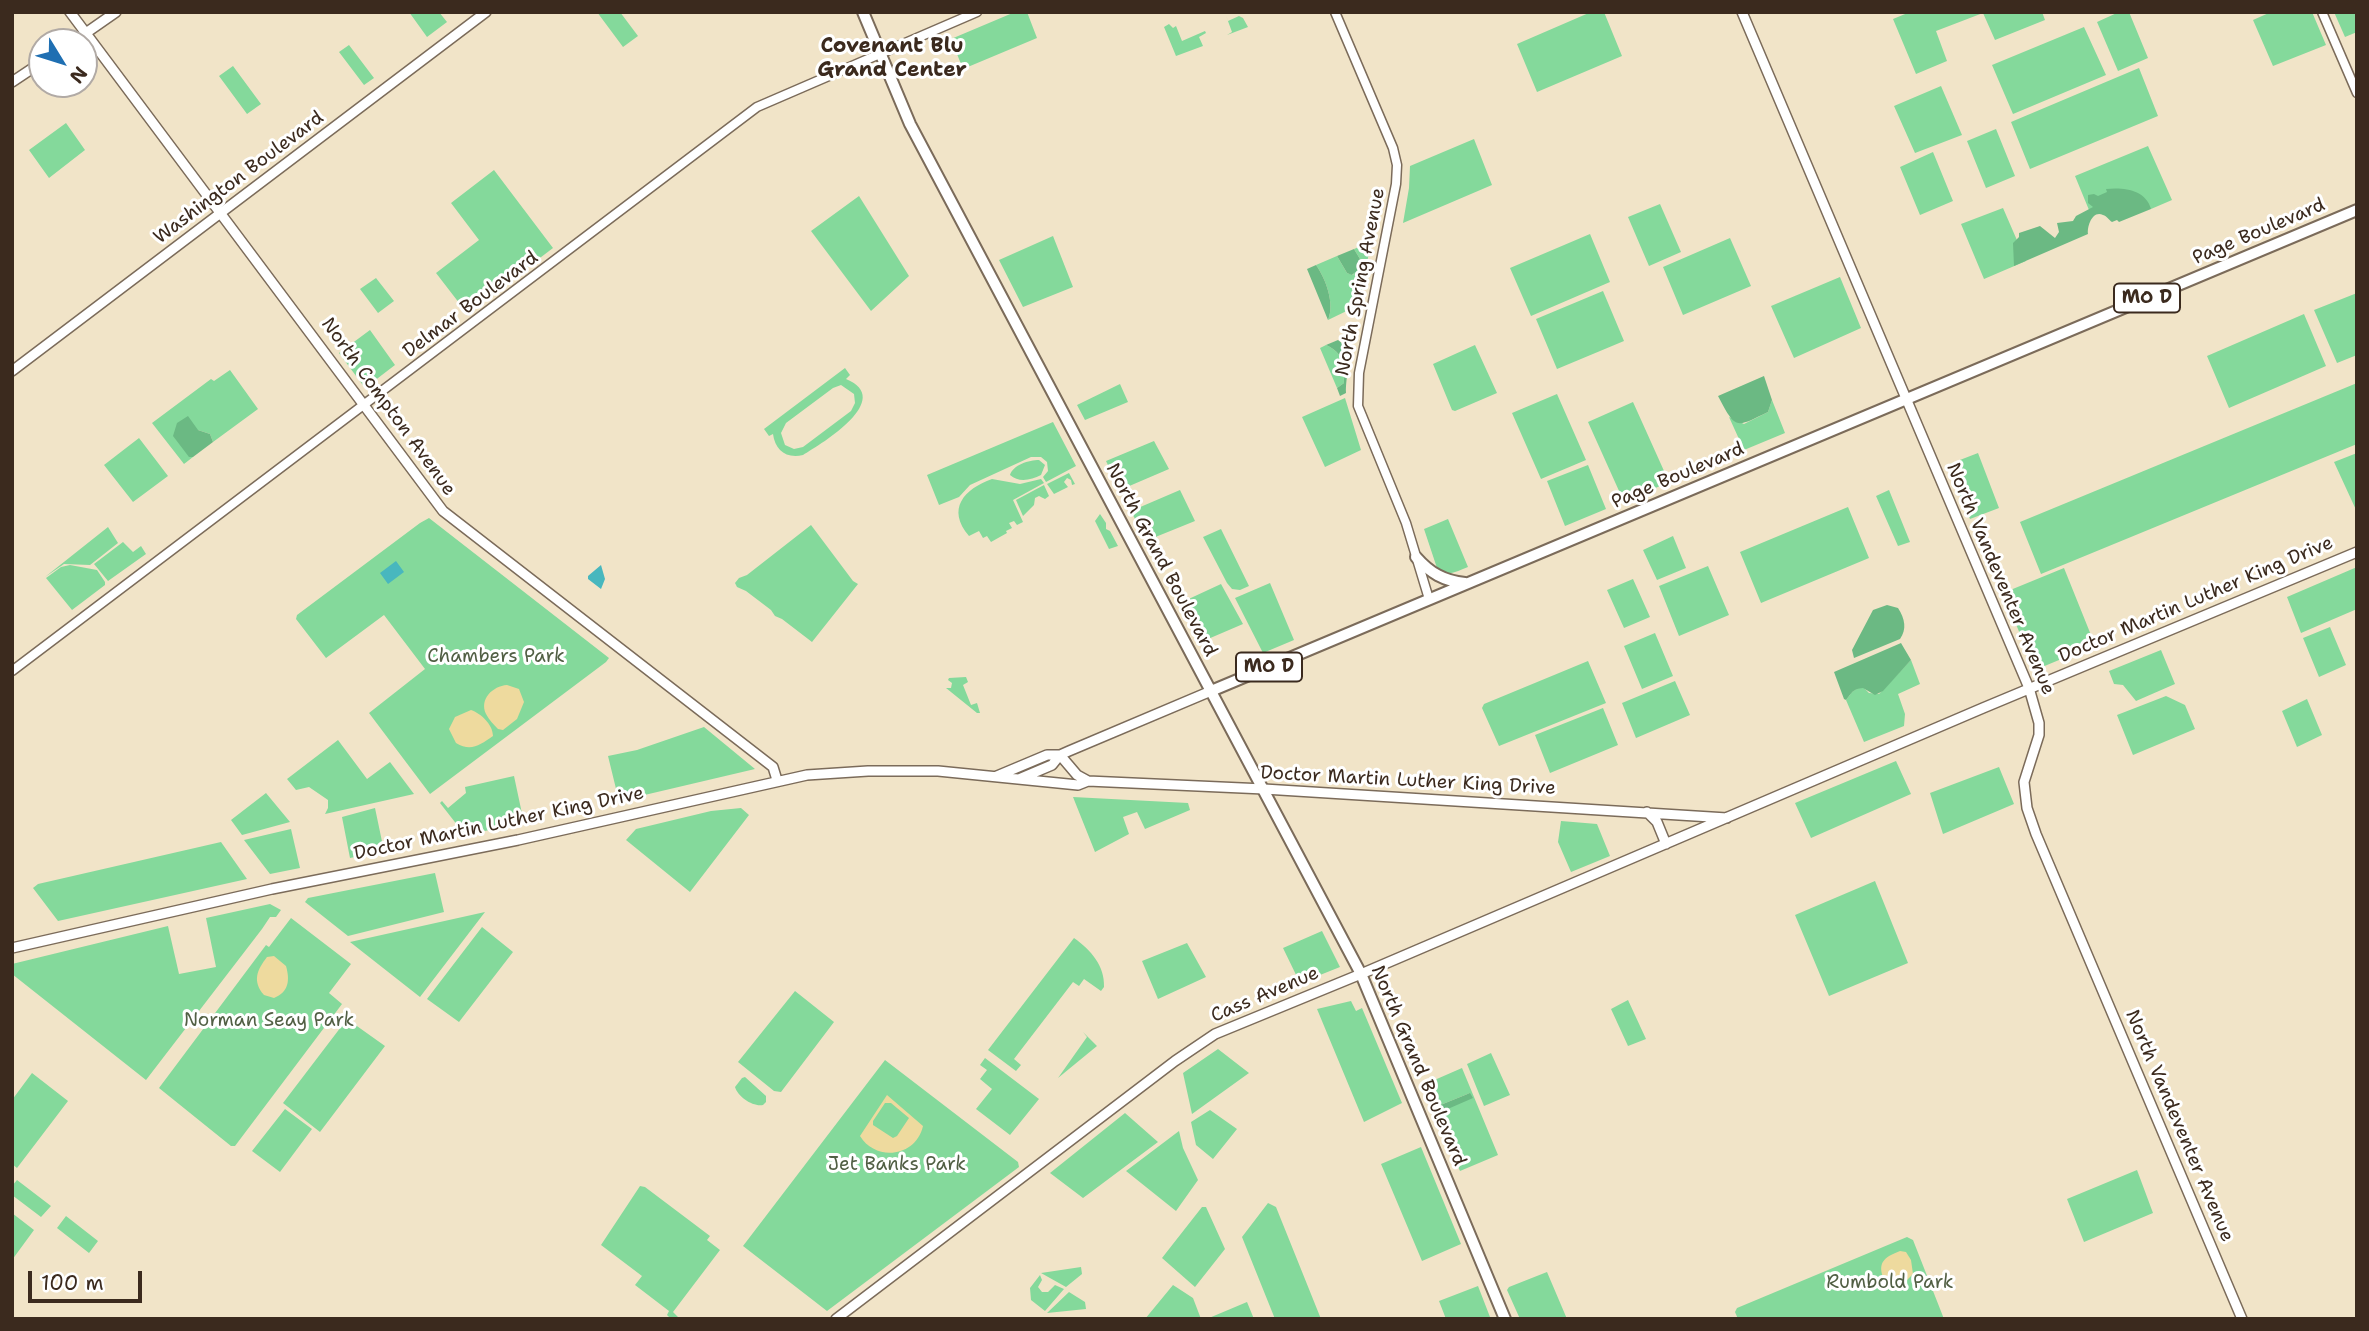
<!DOCTYPE html>
<html>
<head>
<meta charset="utf-8">
<style>
	body { margin:0 }
	#map { position:relative; width:2369px; height:1331px; overflow:hidden; background:#f1e4c8; font-family:"Shantell Sans",sans-serif }
	canvas { display:block }
	.frame { position:absolute; inset:0; border:14px solid #3b2a1e; pointer-events:none }
	.north { position:absolute; left:28px; top:28px; width:70px; height:70px; box-sizing:border-box; background:#fff; border:2px solid #b1aaa5; border-radius:50%; rotate:128deg; font-size:19px; font-weight:700; line-height:28px; text-align:center; color:#3b2a1e }
	.north::after { content:''; display:block; margin:auto; width:24px; height:32px; background:#1f6fb2; clip-path:polygon(50% 0,100% 100%,50% 72%,0 100%) }
	.scale { position:absolute; left:28px; top:1271px; width:114px; height:32px; box-sizing:border-box; border:4px solid #3b2a1e; border-top:0; padding-left:9px; font-size:21px; line-height:24px; white-space:nowrap; color:#3b2a1e; -webkit-text-stroke:5px #fff; paint-order:stroke }
</style>
</head>
<body>
<div id="map">
<canvas width="2369" height="1331"></canvas>
<div class="frame"></div>
<div class="north">N</div>
<div class="scale">100 m</div>
</div>
<script>
const ctx = document.querySelector('canvas').getContext('2d');
ctx.lineJoin = 'round';
function fill(path, color) { ctx.fillStyle = color; ctx.fill(path, 'evenodd'); }
function trace(path, color, width, dash) { ctx.strokeStyle = color; ctx.lineWidth = width; ctx.lineCap = dash ? 'butt' : 'round'; ctx.setLineDash(dash || []); ctx.stroke(path); }
function write(font, color, halo, rows, align = 'center') {
  ctx.font = font + ' "Shantell Sans",sans-serif'; ctx.lineWidth = 6; ctx.setLineDash([]); ctx.textBaseline = 'middle'; ctx.strokeStyle = halo; ctx.fillStyle = color; for (const [text, x, y, turn = 0] of rows) {
    ctx.save(); ctx.translate(x, y); ctx.rotate((+turn || 0) * Math.PI / 180); ctx.textAlign = isNaN(turn) ? turn : align; if (halo) ctx.strokeText(text, 0, 0); ctx.fillText(text, 0, 0); ctx.restore();
  }
}
const green = new Path2D(`
	M 409,12 L 439,12 L 447,22 L 427,37 Z
	M 597,12 L 620,12 L 638,36 L 623,47 Z
	M 1015,12 L 1027,12 L 1037,38 L 963,69 L 951,39 Z
	M 1591,12 L 1604,12 L 1622,56 L 1537,92 L 1517,44 Z
	M 1910,12 L 2042,12 L 2045,20 L 1995,40 L 1983,13 L 1936,31 L 1947,61 L 1916,74 L 1893,19 Z
	M 2119,12 L 2129,12 L 2148,58 L 2118,71 L 2097,22 Z
	M 2271,12 L 2312,12 L 2326,45 L 2273,66 L 2253,20 Z
	M 2334,12 L 2357,12 L 2357,32 L 2345,37 Z
	M 1225,13 L 1228,21 L 1239,16 L 1243,18 L 1248,27 L 1227,35 L 1232,32 Z
	M 1169,24 L 1173,28 L 1176,26 L 1182,41 L 1205,31 L 1206,33 L 1199,37 L 1203,46 L 1176,56 L 1164,27 Z
	M 2084,27 L 2106,75 L 2013,114 L 1992,65 Z
	M 349,45 L 374,78 L 364,85 L 339,52 Z
	M 233,66 L 261,104 L 247,114 L 219,76 Z
	M 2139,68 L 2158,116 L 2030,169 L 2011,122 Z
	M 1941,86 L 1962,135 L 1915,153 L 1894,106 Z
	M 66,123 L 85,150 L 49,178 L 29,150 Z
	M 1996,129 L 2015,176 L 1986,188 L 1967,141 Z
	M 1474,139 L 1492,185 L 1403,223 L 1409,188 L 1410,166 Z
	M 2148,146 L 2172,200 L 2151,209 L 2089,210 L 2075,176 Z
	M 1933,152 L 1953,201 L 1920,215 L 1900,167 Z
	M 494,170 L 553,248 L 469,312 L 465,307 L 463,308 L 436,273 L 479,240 L 451,203 Z
	M 859,196 L 909,276 L 871,311 L 811,231 Z
	M 1660,204 L 1681,252 L 1649,266 L 1628,217 Z
	M 2003,208 L 2026,261 L 1984,279 L 1961,224 Z
	M 1590,234 L 1610,282 L 1531,316 L 1510,268 Z
	M 1053,236 L 1073,287 L 1023,307 L 999,260 Z
	M 1730,238 L 1751,286 L 1683,315 L 1663,267 Z
	M 1371,242 L 1359,305 L 1328,320 C 1335,304 1326,279 1316,265 L 1337,256 L 1347,273 L 1353,275 L 1360,259 L 1354,249 Z
	M 1840,277 L 1861,328 L 1794,358 L 1771,306 Z
	M 376,278 L 394,301 L 378,313 L 360,289 Z
	M 1603,291 L 1624,341 L 1557,369 L 1536,319 Z
	M 2357,293 L 2357,355 L 2337,363 L 2314,310 Z
	M 2304,314 L 2326,366 L 2229,408 L 2207,356 Z
	M 370,330 L 395,365 L 365,388 L 339,353 Z
	M 1326,345 C 1344,353 1344,365 1344,383 L 1337,388 L 1320,348 Z
	M 1475,345 L 1497,393 L 1455,411 L 1452,410 L 1433,364 Z
	M 845,368 L 850,375 L 846,379 C 895,399 823,443 803,455 C 786,459 775,450 773,434 L 769,436 L 764,429 ZM 841,385 L 854,394 L 855,403 L 851,411 L 803,447 L 794,449 L 785,445 L 781,433 L 786,423 L 833,388 Z
	M 230,370 L 258,409 L 213,442 L 210,434 L 198,430 L 189,457 L 193,457 L 184,464 L 152,423 L 211,379 L 214,381 Z
	M 2357,383 L 2357,444 L 2041,574 L 2020,522 Z
	M 1120,384 L 1128,402 L 1085,420 L 1077,405 Z
	M 1557,394 L 1586,460 L 1541,479 L 1512,413 Z
	M 1345,398 L 1361,450 L 1325,467 L 1302,417 Z
	M 1772,400 L 1785,433 L 1744,450 L 1729,417 L 1744,424 L 1768,412 Z
	M 1633,402 L 1669,482 L 1624,502 L 1588,422 Z
	M 1053,422 L 1076,466 L 1046,482 L 1043,477 L 1048,471 L 1047,462 L 1041,457 L 1031,457 L 970,485 L 959,497 L 939,505 L 927,475 Z
	M 139,438 L 168,476 L 133,502 L 104,465 Z
	M 1154,441 L 1169,469 L 1120,490 L 1106,461 Z
	M 1978,453 L 1999,508 L 1970,519 L 1947,465 Z
	M 2357,453 L 2357,512 L 2334,462 Z
	M 1039,460 L 1045,465 L 1041,475 C 1031,480 1019,483 1010,475 C 1013,465 1029,460 1039,460 Z
	M 1588,465 L 1606,509 L 1565,526 L 1547,481 Z
	M 1069,473 L 1075,484 L 1072,485 L 1071,480 L 1067,478 L 1064,482 L 1068,487 L 1054,494 L 1047,484 Z
	M 992,479 L 1020,484 L 1041,479 L 1044,483 L 1013,500 L 1023,522 L 1017,525 L 1014,521 L 1009,523 L 1012,528 L 1006,531 L 1007,533 L 991,542 L 987,536 L 983,538 L 979,531 L 969,536 C 946,509 964,489 992,479 Z
	M 1044,485 L 1049,496 L 1045,499 L 1039,496 L 1035,498 L 1034,505 L 1023,516 L 1016,500 Z
	M 1180,490 L 1195,521 L 1153,538 L 1149,534 L 1143,535 L 1131,511 Z
	M 1889,490 L 1910,542 L 1898,546 L 1876,496 Z
	M 1848,507 L 1869,558 L 1761,603 L 1740,552 Z
	M 1100,514 L 1106,523 L 1106,529 L 1110,531 L 1118,546 L 1109,549 L 1095,521 Z
	M 429,518 L 609,658 L 606,662 L 430,794 L 369,713 L 425,669 L 384,615 L 326,658 L 296,619 L 297,615 L 420,523 Z
	M 1448,519 L 1468,567 C 1457,571 1448,578 1437,568 L 1424,529 Z
	M 811,525 L 853,581 L 858,584 L 812,642 L 782,619 L 775,616 L 771,610 L 746,591 L 737,587 L 735,583 L 739,578 L 747,575 Z
	M 108,527 L 118,543 L 90,565 L 64,564 L 45,577 Z
	M 1221,529 L 1249,586 L 1240,590 L 1232,589 L 1227,583 L 1203,537 Z
	M 1673,536 L 1686,568 L 1657,580 L 1643,550 Z
	M 123,542 L 133,552 L 141,546 L 146,554 L 108,581 L 94,564 Z
	M 70,565 L 97,570 L 105,582 L 105,585 L 72,610 L 46,578 L 61,567 Z
	M 1708,566 L 1729,615 L 1679,636 L 1659,586 Z
	M 2357,567 L 2357,609 L 2301,633 L 2287,597 Z
	M 2064,568 L 2095,645 L 2035,670 L 2003,593 Z
	M 1633,579 L 1650,617 L 1624,628 L 1607,590 Z
	M 1270,583 L 1294,640 L 1263,653 L 1235,598 Z
	M 1221,584 L 1243,624 L 1201,642 L 1180,603 Z
	M 2330,627 L 2346,665 L 2319,677 L 2303,638 Z
	M 1655,633 L 1673,676 L 1642,689 L 1624,646 Z
	M 2161,650 L 2175,684 L 2136,701 L 2123,685 L 2114,684 L 2109,671 Z
	M 1911,660 L 1920,684 L 1898,694 L 1905,714 L 1904,726 L 1864,742 L 1846,700 C 1852,693 1852,689 1863,687 L 1869,693 L 1879,694 Z
	M 1588,661 L 1606,703 L 1499,746 L 1482,708 L 1484,704 Z
	M 966,677 L 968,682 L 963,685 L 971,705 L 977,703 L 980,713 L 977,713 L 946,688 L 951,688 L 952,683 L 948,680 L 949,678 Z
	M 1675,681 L 1690,715 L 1636,738 L 1622,703 Z
	M 2166,696 L 2185,705 L 2195,729 L 2133,755 L 2117,715 Z
	M 2307,699 L 2322,735 L 2297,747 L 2282,711 Z
	M 1603,708 L 1618,745 L 1550,773 L 1535,735 Z
	M 704,727 L 755,769 L 619,801 L 608,756 L 637,750 Z
	M 338,740 L 367,779 L 390,762 L 414,794 L 325,814 L 328,808 L 328,800 L 309,787 L 296,790 L 287,779 Z
	M 1896,761 L 1911,794 L 1811,838 L 1795,803 Z
	M 1999,767 L 2014,804 L 1943,834 L 1930,793 Z
	M 514,776 L 524,823 L 465,835 L 440,803 L 442,801 L 448,808 L 466,793 L 465,787 Z
	M 266,793 L 290,822 L 242,835 L 231,820 Z
	M 1073,797 L 1188,803 L 1190,810 L 1145,829 L 1137,812 L 1123,817 L 1129,834 L 1095,852 Z
	M 375,808 L 384,851 L 350,858 L 342,817 Z
	M 741,808 L 749,815 L 690,892 L 626,840 L 636,829 L 711,811 Z
	M 1561,821 L 1597,824 L 1610,856 L 1571,872 L 1558,842 Z
	M 291,829 L 300,868 L 270,874 L 244,840 Z
	M 221,842 L 247,879 L 58,921 L 33,888 L 38,884 Z
	M 435,873 L 444,912 L 348,936 L 305,902 L 308,898 Z
	M 1875,881 L 1908,963 L 1829,996 L 1795,915 Z
	M 270,904 L 281,910 L 276,917 L 270,917 L 262,929 L 146,1080 L 12,974 L 12,964 L 168,926 L 179,974 L 216,967 L 206,918 Z
	M 485,912 L 420,997 L 350,942 Z
	M 291,918 L 351,964 L 329,993 L 342,1004 L 235,1146 L 231,1146 L 159,1088 L 266,945 L 269,947 Z
	M 482,927 L 513,952 L 459,1022 L 427,999 Z
	M 1322,931 L 1340,967 L 1300,983 L 1283,948 Z
	M 1074,938 C 1091,950 1105,966 1104,987 L 1101,991 L 1084,979 L 1079,986 L 1073,982 L 1014,1059 L 1021,1065 L 1016,1071 L 988,1050 Z
	M 1187,943 L 1206,977 L 1158,999 L 1142,961 Z
	M 795,991 L 834,1022 L 781,1092 L 774,1091 L 738,1062 Z
	M 1628,1000 L 1646,1039 L 1628,1046 L 1611,1009 Z
	M 1351,1001 L 1356,1011 L 1362,1008 L 1402,1103 L 1364,1122 L 1317,1009 Z
	M 347,1019 L 385,1046 L 320,1132 L 283,1103 Z
	M 1083,1032 L 1097,1046 L 1058,1078 L 1087,1037 Z
	M 1218,1049 L 1249,1073 L 1192,1114 L 1183,1073 Z
	M 1491,1053 L 1510,1095 L 1484,1106 L 1467,1064 Z
	M 985,1058 L 1039,1099 L 1010,1135 L 976,1109 L 992,1089 L 980,1079 L 987,1070 L 980,1065 Z
	M 885,1060 L 1018,1162 L 1019,1167 L 827,1311 L 743,1246 Z
	M 1462,1068 L 1498,1155 L 1460,1171 L 1434,1115 L 1470,1093 L 1433,1108 L 1433,1111 L 1423,1085 Z
	M 32,1073 L 68,1101 L 17,1168 L 12,1164 L 12,1100 Z
	M 745,1077 L 766,1096 L 766,1102 L 763,1105 C 753,1107 738,1097 735,1087 L 742,1078 Z
	M 285,1109 L 312,1129 L 280,1172 L 252,1151 Z
	M 1210,1110 L 1237,1129 L 1213,1159 L 1196,1145 L 1191,1122 Z
	M 1125,1113 L 1158,1142 L 1083,1198 L 1050,1173 Z
	M 1179,1131 L 1183,1148 L 1198,1180 L 1176,1211 L 1126,1171 Z
	M 1421,1147 L 1461,1244 L 1422,1261 L 1381,1164 Z
	M 2137,1170 L 2153,1213 L 2084,1242 L 2067,1199 Z
	M 17,1180 L 51,1206 L 41,1217 L 12,1195 L 12,1186 Z
	M 640,1186 L 645,1187 L 710,1236 L 707,1240 L 720,1250 L 673,1312 L 680,1319 L 671,1319 L 667,1315 L 669,1311 L 635,1285 L 642,1276 L 601,1245 Z
	M 1268,1203 L 1276,1207 L 1321,1319 L 1275,1319 L 1242,1237 Z
	M 1202,1207 L 1206,1207 L 1225,1249 L 1195,1287 L 1162,1258 Z
	M 12,1213 L 34,1230 L 12,1260 Z
	M 66,1216 L 98,1241 L 89,1253 L 57,1228 Z
	M 1907,1237 L 1913,1240 L 1944,1319 L 1738,1319 L 1735,1312 L 1737,1308 Z
	M 1081,1267 L 1082,1274 L 1066,1287 L 1041,1273 Z
	M 1547,1272 L 1567,1319 L 1520,1319 L 1507,1290 L 1509,1287 Z
	M 1040,1275 L 1042,1280 L 1038,1287 L 1042,1292 L 1048,1292 L 1055,1285 L 1064,1289 L 1045,1311 L 1031,1300 L 1030,1288 Z
	M 1173,1285 L 1193,1298 L 1201,1319 L 1145,1319 Z
	M 1478,1286 L 1490,1317 L 1485,1319 L 1446,1319 L 1439,1301 Z
	M 1069,1292 L 1085,1302 L 1086,1309 L 1047,1313 Z
	M 1247,1302 L 1254,1319 L 1209,1319 L 1209,1318 Z`);
const forest = new Path2D(`
	M 2106,189 C 2124,187 2146,190 2151,209 L 2119,222 L 2117,220 L 2112,222 C 2109,220 2107,216 2103,215 C 2092,210 2087,227 2088,234 L 2014,266 L 2013,243 L 2019,237 L 2019,233 L 2040,226 L 2055,238 L 2059,232 L 2057,223 L 2073,221 L 2076,216 L 2093,207 L 2088,203 L 2088,195 L 2094,194 L 2098,196 L 2107,192 Z
	M 1354,249 L 1360,259 L 1362,266 L 1352,275 L 1347,273 L 1337,256 Z
	M 1316,265 C 1326,279 1335,304 1328,320 L 1307,269 Z
	M 1338,340 C 1355,351 1345,376 1346,393 L 1340,396 L 1337,388 L 1344,383 C 1344,365 1344,353 1326,345 Z
	M 1764,376 L 1772,400 L 1768,412 C 1735,428 1736,430 1718,396 Z
	M 188,416 L 198,430 L 210,434 L 213,442 L 193,457 L 189,457 L 173,436 L 177,423 Z
	M 1887,605 L 1898,608 C 1905,619 1907,629 1900,639 L 1854,658 L 1852,650 L 1873,610 Z
	M 1901,643 L 1911,660 L 1883,691 L 1875,695 L 1863,688 C 1852,689 1852,693 1846,700 L 1844,699 L 1834,672 Z
	M 1470,1093 L 1473,1098 L 1434,1115 L 1433,1108 Z`);
const sand = new Path2D(`
	M 507,685 L 519,689 L 524,702 L 517,719 L 503,730 L 498,729 C 494,725 489,720 486,714 C 479,699 493,686 507,685 Z
	M 471,710 C 482,714 493,725 493,736 C 480,745 471,752 456,743 L 449,729 L 455,717 Z
	M 274,956 L 286,966 C 290,980 289,992 274,998 L 264,995 C 252,981 257,970 267,957 Z
	M 887,1095 L 923,1126 C 916,1157 876,1162 860,1136 ZM 885,1103 L 891,1103 L 909,1118 L 897,1136 L 893,1138 L 873,1125 L 873,1121 Z
	M 1900,1251 L 1906,1252 L 1911,1260 L 1913,1274 L 1903,1284 L 1891,1284 L 1883,1277 C 1877,1261 1887,1256 1900,1251 Z`);
const water = new Path2D(`
	M 396,561 L 404,572 L 388,584 L 380,573 Z
	M 601,565 L 605,579 L 601,589 L 588,579 L 588,576 Z`);
const tertiary = new Path2D(`
	M 1335,12 L 1393,148 L 1397,165 L 1396,184 L 1359,373 L 1358,406 L 1406,523 L 1429,599
	M 2322,12 L 2357,93
	M 12,671 L 757,107 L 977,12`);
const secondary = new Path2D(`
	M 70,12 L 443,511 L 773,767 L 777,780
	M 1742,12 L 2029,688 L 2039,723 L 2039,735 L 2024,782 L 2027,808 L 2036,834 L 2242,1319
	M 73,42 L 116,12
	M 12,82 L 42,62
	M 12,371 L 486,12
	M 1060,755 L 1077,775 L 1088,781
	M 997,776 L 1047,755 L 1060,755
	M 1019,779 L 1052,765 L 1060,755 L 1069,751 L 1211,691
	M 1647,812 L 1657,822 L 1666,844
	M 12,948 L 272,889 L 518,840 L 807,775 L 868,771 L 938,771 L 1078,785 L 1088,781 L 1264,789 L 1727,818
	M 836,1319 L 1175,1061 L 1215,1034 L 1361,974 L 1983,708 L 2357,552`);
const primary = new Path2D(`
	M 863,12 L 910,124 L 1361,974 L 1505,1319
	M 1416,557 C 1430,573 1444,581 1465,583
	M 1211,691 L 2357,210`);
const shields = [
	[2147,298,66],
	[1269,667,66]
];
const shieldNames = [
	["MO D",2147,298],
	["MO D",1269,667]
];
const streetNames = [
	["Washington Boulevard",239,178,-37],
	["Page Boulevard",2259,232,-23],
	["North Spring Avenue",1361,282,-79],
	["Delmar Boulevard",471,305,-37],
	["North Compton Avenue",388,407,54],
	["Page Boulevard",1678,476,-23],
	["North Grand Boulevard",1161,560,62],
	["North Vandeventer Avenue",2000,579,67],
	["Doctor Martin Luther King Drive",2196,600,-23],
	["Doctor Martin Luther King Drive",1408,781,3],
	["Doctor Martin Luther King Drive",499,824,-12],
	["Cass Avenue",1265,995,-23],
	["North Grand Boulevard",1418,1066,67],
	["North Vandeventer Avenue",2179,1126,67]
];
const parkNames = [
	["Chambers Park",496,657],
	["Norman Seay Park",269,1021],
	["Jet Banks Park",897,1165],
	["Rumbold Park",1890,1283]
];
const neighbourhoodNames = [
	["Covenant Blu",892,47],
	["Grand Center",892,71]
];
fill(green, '#84d99b');
fill(forest, '#6bb983');
fill(sand, '#eeda9e');
fill(water, '#48b7be');
trace(tertiary, '#7b6b5a', 11);
trace(secondary, '#7b6b5a', 12);
trace(primary, '#7b6b5a', 14);
trace(tertiary, '#fff', 8);
trace(secondary, '#fff', 9);
trace(primary, '#fff', 10);
for (const [x, y, w] of shields) { const box = new Path2D(); box.roundRect(x - w / 2, y - 14.5, w, 29, 5); ctx.fillStyle = '#fff'; ctx.fill(box); trace(box, '#3b2a1e', 2); }
write('bold 18px', '#3b2a1e', null, shieldNames);
write('19px', '#3b2a1e', '#fff', streetNames);
write('19px', '#515f44', '#fff', parkNames);
write('bold 21px', '#3b2a1e', '#fff', neighbourhoodNames);
</script>
</body>
</html>
